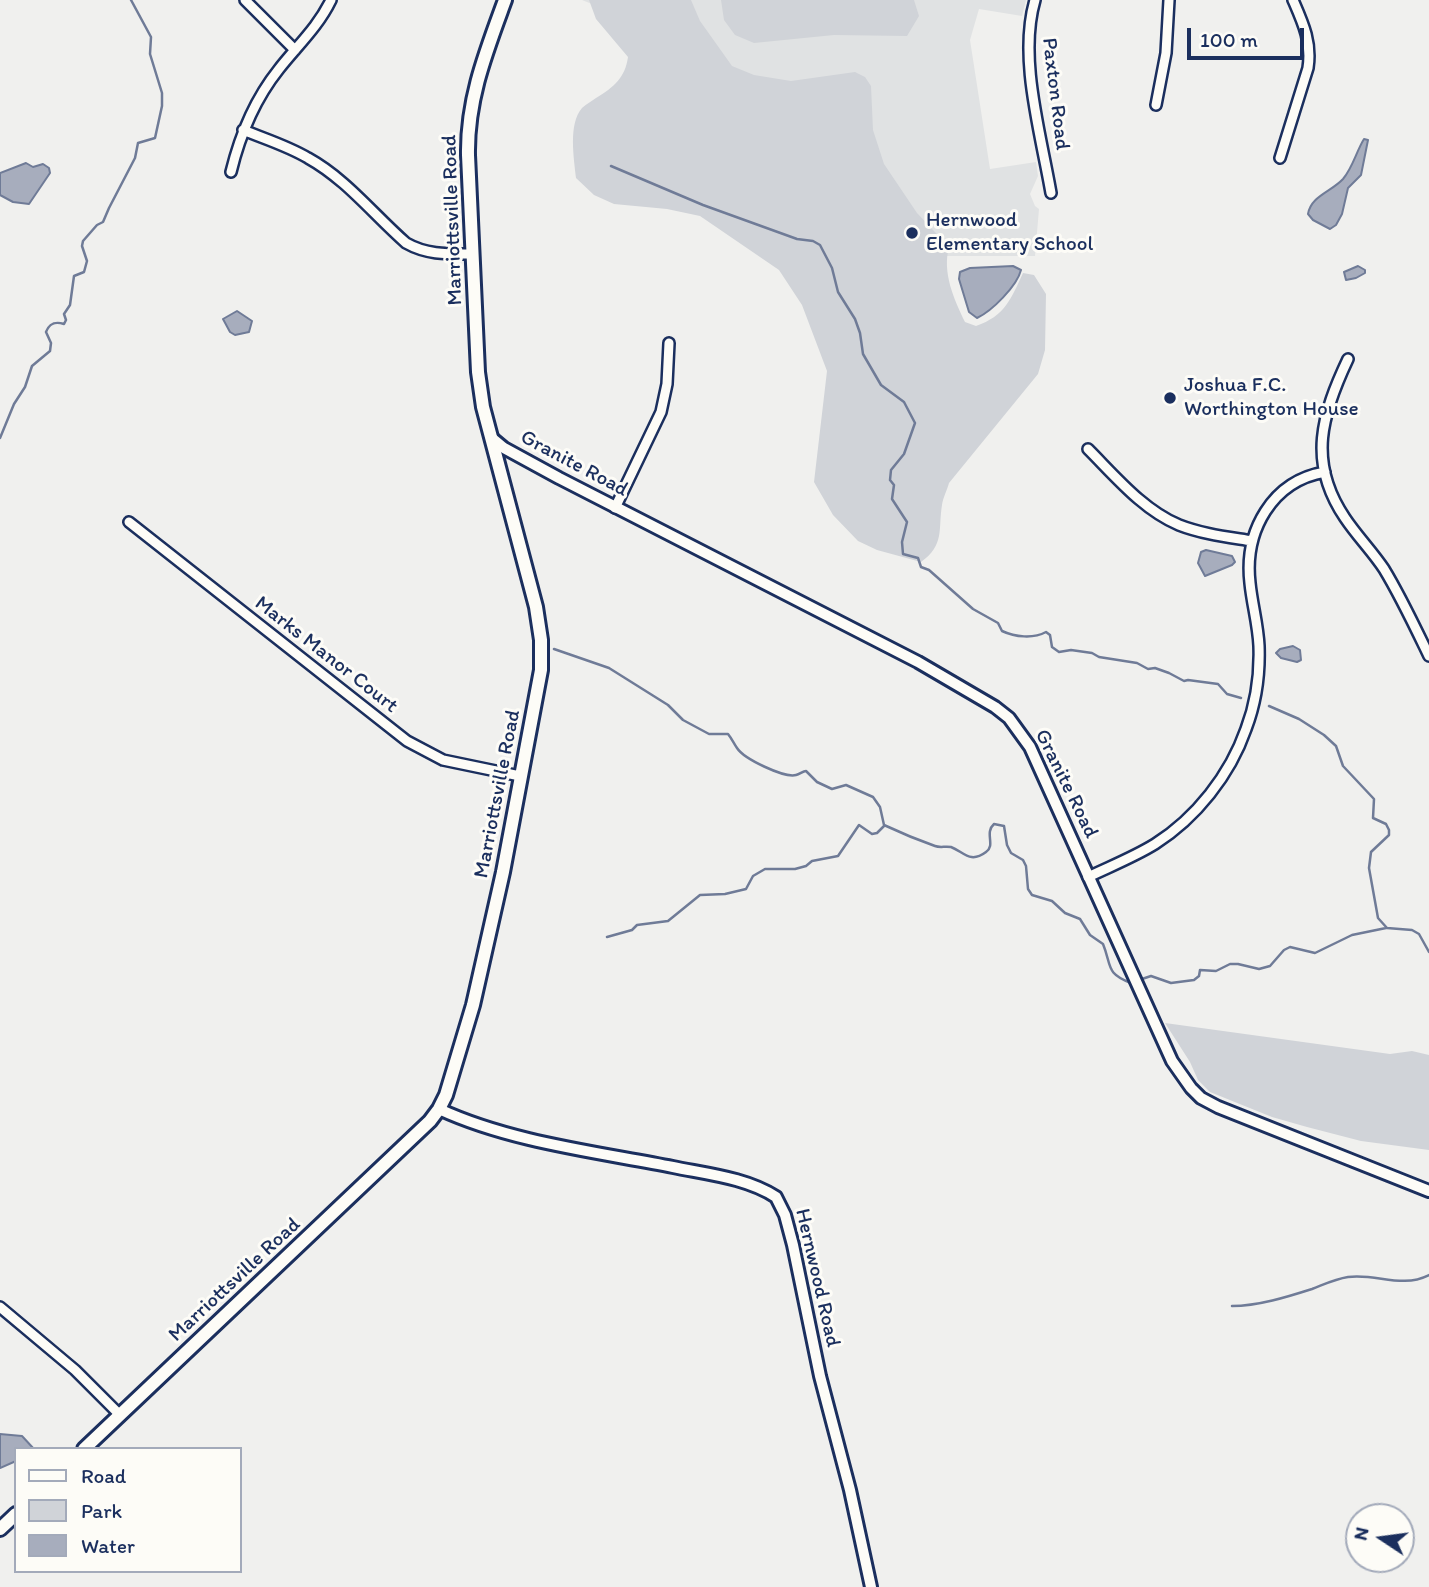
<!DOCTYPE html>
<html>
<head>
<meta charset="utf-8">
<style>
	body { margin:0 }
	#map { position:relative; width:1429px; height:1587px; overflow:hidden; background:#f0f0ee; font-family:Itim,sans-serif }
	canvas { display:block }
	.legend { position:absolute; left:14px; top:1447px; width:228px; height:126px; box-sizing:border-box; background:#fdfcf7; border:2px solid #a3aaba; margin:0; padding:9px 12px; list-style:none; font-size:21px; color:#1b2f5e }
	.legend li { display:flex; align-items:center; gap:14px; height:35px }
	.legend b { width:35px; border:2px solid #a3aaba }
	.north { position:absolute; left:1345px; top:1503px; width:70px; height:70px; box-sizing:border-box; background:#fdfcf7; border:2px solid #a3aaba; border-radius:50%; rotate:283deg; font-size:19px; font-weight:700; line-height:28px; text-align:center; color:#1b2f5e }
	.north::after { content:''; display:block; margin:auto; width:24px; height:32px; background:#1b2f5e; clip-path:polygon(50% 0,100% 100%,50% 72%,0 100%) }
	.scale { position:absolute; left:1187px; top:28px; width:117px; height:32px; box-sizing:border-box; border:4px solid #1b2f5e; border-top:0; padding-left:9px; font-size:21px; line-height:24px; white-space:nowrap; color:#1b2f5e; -webkit-text-stroke:5px #fdfcf7; paint-order:stroke }
</style>
</head>
<body>
<div id="map">
<canvas width="1429" height="1587"></canvas>
<ul class="legend">
<li><b style="height:9px;background:#fdfcf7"></b>Road</li>
<li><b style="height:19px;background:#d0d3d8"></b>Park</li>
<li><b style="height:19px;background:#a7adbd"></b>Water</li>
</ul>
<div class="north">N</div>
<div class="scale">100 m</div>
</div>
<script>
const ctx = document.querySelector('canvas').getContext('2d');
ctx.lineJoin = 'round';
function fill(path, color) { ctx.fillStyle = color; ctx.fill(path, 'evenodd'); }
function trace(path, color, width, dash) { ctx.strokeStyle = color; ctx.lineWidth = width; ctx.lineCap = dash ? 'butt' : 'round'; ctx.setLineDash(dash || []); ctx.stroke(path); }
function write(font, color, halo, rows, align = 'center') {
  ctx.font = font + ' Itim,sans-serif'; ctx.lineWidth = 6; ctx.setLineDash([]); ctx.textBaseline = 'middle'; ctx.strokeStyle = halo; ctx.fillStyle = color; for (const [text, x, y, turn = 0] of rows) {
    ctx.save(); ctx.translate(x, y); ctx.rotate((+turn || 0) * Math.PI / 180); ctx.textAlign = isNaN(turn) ? turn : align; if (halo) ctx.strokeText(text, 0, 0); ctx.fillText(text, 0, 0); ctx.restore();
  }
}
const built = new Path2D(`
	M 582,0 L 1026,0 L 1022,16 L 979,9 L 970,40 L 990,169 L 1036,162 L 1038,176 L 1030,194 L 1035,206 L 1039,209 L 1035,256 L 940,256 L 701,48 Z`);
const green = new Path2D(`
	M 589,0 L 691,0 L 700,21 L 732,66 L 754,75 L 791,81 L 855,72 L 865,77 L 871,86 L 873,130 L 884,164 L 917,213 L 949,247 C 942,273 954,299 965,322 L 976,326 C 1005,316 1011,299 1023,273 L 1034,275 L 1046,294 L 1045,350 L 1038,374 L 949,483 C 947,490 943,498 942,505 C 938,529 945,545 921,562 L 877,550 L 858,541 L 833,515 L 814,482 L 827,371 L 802,305 L 779,270 L 700,216 L 667,209 L 614,204 L 594,195 L 576,178 C 574,158 568,124 582,108 C 586,104 592,101 596,98 C 614,87 625,78 628,57 L 596,19 Z
	M 721,0 L 914,0 L 919,16 L 907,36 L 834,35 L 754,43 L 735,35 L 724,20 Z
	M 1165,1023 L 1390,1054 L 1412,1051 L 1429,1055 L 1429,1150 L 1361,1141 L 1307,1127 L 1272,1117 L 1210,1092 L 1198,1080 L 1190,1062 Z`);
const water = new Path2D(`
	M 1364,139 L 1368,140 L 1361,175 L 1348,188 L 1342,214 L 1336,225 L 1330,229 L 1313,220 L 1308,214 C 1311,196 1331,192 1343,179 C 1353,167 1356,152 1364,139 Z
	M 26,163 L 33,167 L 43,164 L 49,168 L 50,173 L 29,204 L 13,202 L 0,195 L 0,173 Z
	M 1013,266 L 1021,270 C 1017,286 992,311 977,318 L 969,312 L 959,279 L 960,272 L 970,268 Z
	M 1358,266 L 1365,270 L 1365,273 L 1356,278 L 1346,280 L 1344,272 Z
	M 237,311 L 252,321 L 249,332 L 235,335 L 230,332 L 223,319 Z
	M 1206,550 L 1232,556 L 1235,562 L 1232,565 L 1205,576 L 1198,563 L 1201,552 Z
	M 1293,646 L 1300,650 L 1301,660 L 1297,662 L 1281,658 L 1276,653 L 1280,649 Z
	M 0,1434 L 22,1436 L 34,1449 L 16,1449 L 16,1461 L 0,1468 Z`);
const stream = new Path2D(`
	M 611,166 L 703,205 L 797,239 L 813,241 L 820,245 L 832,268 L 838,292 L 855,319 L 860,333 L 863,354 L 881,385 L 904,402 L 915,423 L 904,454 L 891,470 L 890,480 L 894,485 L 892,499 L 907,522 L 902,542 L 903,554 L 918,558 L 921,567 L 929,570 L 973,609 L 998,623 L 1002,631 C 1015,637 1033,639 1046,632 L 1050,635 L 1052,647 L 1059,652 L 1071,650 L 1092,653 L 1099,657 L 1137,663 L 1148,669 L 1155,668 L 1169,673 L 1184,681 L 1188,680 L 1218,684 L 1227,694 L 1241,698
	M 0,438 L 14,404 L 25,387 L 32,366 L 50,351 L 51,343 L 46,332 C 49,324 54,321 64,324 L 66,320 L 64,314 L 70,305 L 74,276 L 84,272 L 87,261 L 82,246 L 83,241 L 97,225 L 103,222 L 109,208 L 135,158 L 138,143 L 155,138 L 162,106 L 162,93 L 150,54 L 151,37 L 131,0
	M 554,649 L 609,668 L 668,705 L 683,720 L 709,734 L 728,734 C 732,739 733,742 737,748 C 744,759 784,778 796,775 C 800,774 803,771 806,771 L 817,782 L 832,789 L 846,785 L 873,797 L 880,807 L 884,825 C 901,833 918,840 935,846 C 940,848 945,846 951,847 C 964,852 970,864 986,852 C 996,845 984,833 994,824 L 1004,826 L 1007,845 L 1011,853 L 1023,860 L 1026,866 L 1028,889 L 1032,895 L 1052,901 L 1065,913 L 1080,919 L 1090,935 L 1103,944 C 1112,966 1105,973 1131,983
	M 1269,706 L 1299,719 L 1324,735 L 1336,746 L 1343,766 L 1374,799 L 1373,818 L 1386,824 L 1389,830 L 1389,835 L 1371,852 L 1369,868 L 1378,918 L 1387,928 L 1412,930 L 1419,934 L 1429,952
	M 607,937 L 632,930 L 637,925 L 668,921 L 700,895 L 725,894 L 746,889 L 753,876 L 765,869 L 795,869 L 806,866 L 812,861 L 838,856 L 859,825 L 872,834 L 877,833 L 884,826
	M 1142,979 L 1151,976 L 1171,983 L 1194,980 L 1199,976 L 1200,970 L 1216,971 L 1230,964 L 1238,964 L 1259,969 L 1270,966 L 1284,950 L 1290,947 L 1315,953 L 1352,935 L 1386,928
	M 1232,1306 C 1258,1306 1287,1297 1312,1289 C 1325,1284 1335,1279 1348,1277 C 1377,1273 1401,1289 1429,1275`);
const minor = new Path2D(`
	M 245,0 L 295,50
	M 1035,0 C 1018,58 1041,134 1051,193
	M 1156,105 L 1166,53 L 1169,0
	M 243,130 C 265,139 288,146 308,158 C 346,179 373,214 406,243 C 427,255 448,254 473,254
	M 1280,158 L 1308,68 C 1312,42 1303,23 1293,0
	M 231,172 C 240,135 255,99 279,69 C 297,46 318,27 331,0
	M 1348,359 C 1322,414 1307,462 1345,518 C 1357,536 1372,551 1384,569 C 1401,597 1415,627 1429,656
	M 1088,449 C 1115,476 1143,510 1179,525 C 1202,534 1228,537 1252,541
	M 615,508 L 661,412 L 667,384 L 669,343
	M 129,522 L 407,741 L 443,760 L 520,776
	M 1088,877 C 1111,866 1134,857 1155,844 C 1196,818 1230,775 1246,729 C 1256,703 1260,674 1259,646 C 1258,624 1252,604 1250,583 C 1244,531 1272,481 1325,472
	M 0,1307 L 75,1370 L 120,1415`);
const tertiary = new Path2D(`
	M 492,438 L 504,448 L 559,478 L 918,662 L 995,707 L 1009,718 L 1030,747 L 1172,1061 L 1191,1088 L 1201,1098 L 1218,1107 L 1429,1191
	M 439,1109 C 510,1142 597,1152 673,1167 C 707,1174 747,1178 776,1197 L 785,1215 L 793,1245 L 820,1376 L 850,1490 L 871,1587`);
const secondary = new Path2D(`
	M 84,1449 L 430,1121 L 439,1109 L 446,1095 L 473,1005 L 503,872 L 541,670 L 541,640 L 536,607 L 483,407 L 478,372 L 468,155 C 467,99 486,52 505,0
	M 0,1529 L 16,1514`);
const markers = [
	[912,233,7,"#1b2f5e"],
	[1170,398,7,"#1b2f5e"]
];
const streetNames = [
	["Paxton Road",1055,94,83],
	["Marriottsville Road",453,220,-92],
	["Granite Road",574,464,28],
	["Marks Manor Court",326,655,38],
	["Granite Road",1066,784,64],
	["Marriottsville Road",498,794,-79],
	["Hernwood Road",817,1278,77],
	["Marriottsville Road",235,1280,-43]
];
const poiNames = [
	["Hernwood",926,221],
	["Elementary School",926,245],
	["Joshua F.C.",1184,386],
	["Worthington House",1184,410]
];
fill(built, '#e0e2e3');
fill(green, '#d0d3d8');
fill(water, '#a7adbd');
trace(water, '#6f7b97', 2);
trace(stream, '#6f7b97', 2.5);
trace(minor, '#1b2f5e', 14);
trace(tertiary, '#1b2f5e', 16);
trace(secondary, '#1b2f5e', 18);
trace(minor, '#fdfcf7', 9);
trace(tertiary, '#fdfcf7', 10);
trace(secondary, '#fdfcf7', 12);
for (const [x, y, r, color] of markers) { const dot = new Path2D(); dot.arc(x, y, r, 0, 2 * Math.PI); ctx.fillStyle = color; ctx.fill(dot); trace(dot, '#fdfcf7', 2.5); }
write('21px', '#1b2f5e', '#fdfcf7', streetNames);
write('21px', '#1b2f5e', '#fdfcf7', poiNames, 'left');
</script>
</body>
</html>
